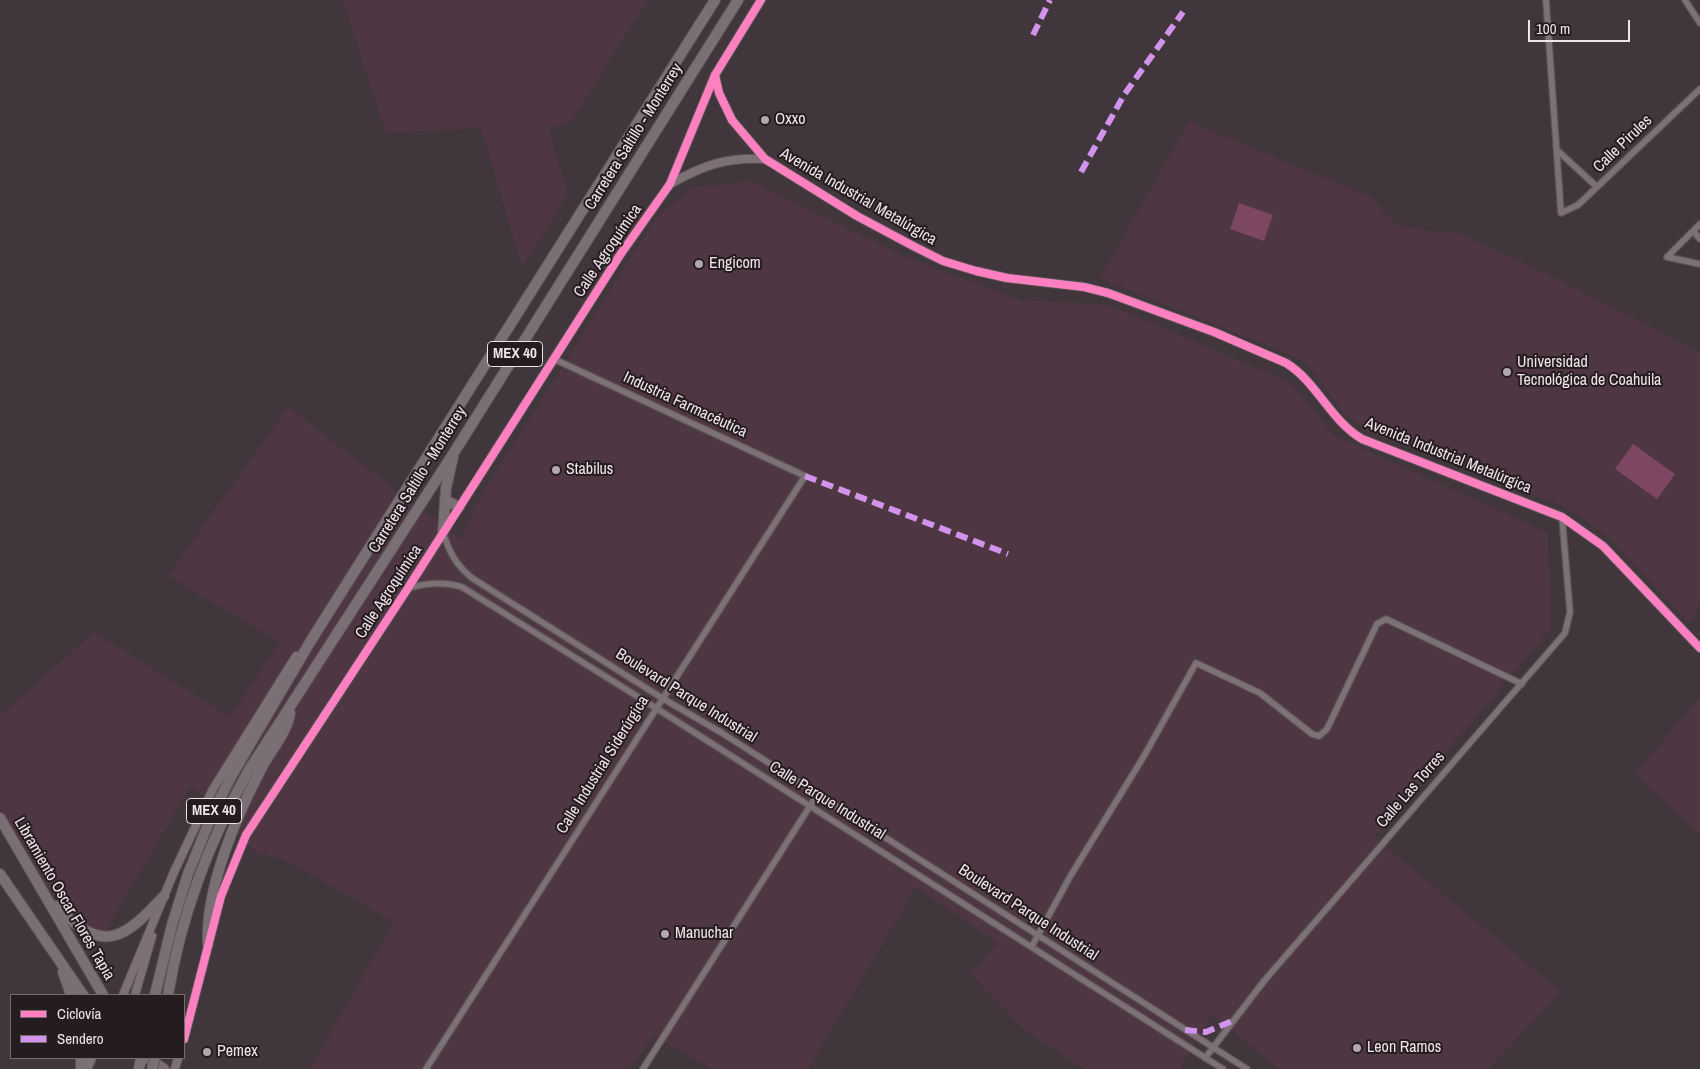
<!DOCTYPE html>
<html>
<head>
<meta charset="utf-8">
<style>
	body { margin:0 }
	#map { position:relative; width:1700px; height:1069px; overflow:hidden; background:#41363b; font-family:"Archivo Narrow",sans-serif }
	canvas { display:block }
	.legend { position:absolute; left:10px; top:994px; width:175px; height:65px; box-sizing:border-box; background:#251c20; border:1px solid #766c70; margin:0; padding:6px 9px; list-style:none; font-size:15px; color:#f0e3e9 }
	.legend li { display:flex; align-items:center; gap:10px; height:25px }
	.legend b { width:25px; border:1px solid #766c70 }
	.scale { position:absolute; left:1528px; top:20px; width:102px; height:22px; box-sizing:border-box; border:2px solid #f0e3e9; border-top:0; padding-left:6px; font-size:15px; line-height:18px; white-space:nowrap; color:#f0e3e9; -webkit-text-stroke:4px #251c20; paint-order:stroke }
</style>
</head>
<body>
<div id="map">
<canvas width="1700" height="1069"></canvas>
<ul class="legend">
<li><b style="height:6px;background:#ff80c0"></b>Ciclovía</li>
<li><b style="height:6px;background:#d193ec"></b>Sendero</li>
</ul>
<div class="scale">100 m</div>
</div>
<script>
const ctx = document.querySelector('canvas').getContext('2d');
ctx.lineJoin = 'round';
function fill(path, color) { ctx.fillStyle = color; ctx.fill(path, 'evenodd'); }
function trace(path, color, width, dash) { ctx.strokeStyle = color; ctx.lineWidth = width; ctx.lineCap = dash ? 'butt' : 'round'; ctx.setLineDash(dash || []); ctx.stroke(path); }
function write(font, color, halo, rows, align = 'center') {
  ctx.font = font + ' "Archivo Narrow",sans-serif'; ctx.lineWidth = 4; ctx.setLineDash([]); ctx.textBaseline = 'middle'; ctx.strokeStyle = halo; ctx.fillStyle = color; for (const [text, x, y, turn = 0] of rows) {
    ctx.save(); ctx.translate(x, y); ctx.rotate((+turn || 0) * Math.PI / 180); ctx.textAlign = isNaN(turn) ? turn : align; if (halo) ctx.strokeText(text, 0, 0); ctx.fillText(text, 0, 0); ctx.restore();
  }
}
const built = new Path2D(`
	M 343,0 L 648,0 L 571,121 L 564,125 L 548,127 L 568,194 L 522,267 L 481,128 L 386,133 Z
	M 1189,122 L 1371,197 L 1398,226 L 1435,232 L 1457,232 L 1549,275 L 1700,352 L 1700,604 L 1690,624 L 1612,541 L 1580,516 L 1560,505 L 1368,432 L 1341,410 L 1309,366 L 1296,357 L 1100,278 Z
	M 752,181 L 905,257 L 1020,300 L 1109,305 L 1291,383 L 1335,436 L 1548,533 L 1551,629 L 1374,837 L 1561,992 L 1488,1069 L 1278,1069 L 1212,1014 L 1180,1069 L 1084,1069 L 1022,1028 L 971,974 L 998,943 L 916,887 L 808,1069 L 712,1069 L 653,1035 L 631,1069 L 310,1069 L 394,922 L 290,862 L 256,852 L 191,785 L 103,935 L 67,915 L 12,833 L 0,809 L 0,716 L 94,632 L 230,717 L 280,642 L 168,576 L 288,407 L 460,539 L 479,499 L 656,218 L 693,188 Z
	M 1700,697 L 1700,834 L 1635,774 Z`);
const green = new Path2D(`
	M 1239,203 L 1273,215 L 1264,241 L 1230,229 Z
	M 1633,444 L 1675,474 L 1657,499 L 1615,469 Z`);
const minor = new Path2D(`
	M 1546,0 L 1561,213 L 1578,205 L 1700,89
	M 1685,0 L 1700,23
	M 1558,151 L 1597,187
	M 1693,231 L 1700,239
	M 1667,257 L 1700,224
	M 1667,257 L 1700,264
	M 443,532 C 449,552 456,565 472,578 L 662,698 L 722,733 L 1247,1069
	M 408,588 C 426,583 444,581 462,587 L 656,708 L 1223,1069
	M 1032,946 L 1071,875 L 1144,756 L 1196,663 L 1260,693 L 1312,734 L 1319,736 L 1327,729 L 1377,624 L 1386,619 L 1522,684
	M 1205,1058 L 1264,981 L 1565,633 L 1570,612 L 1562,517
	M 426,1069 L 805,476 L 554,359
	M 643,1069 L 817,795`);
const tertiary = new Path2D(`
	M 715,75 L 719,93 L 732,120 L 765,159 L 857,216 L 915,247 L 943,261 L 976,271 L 1007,278 L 1084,287 L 1108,293 L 1214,332 L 1286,363 C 1317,382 1330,420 1362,439 L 1562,517 L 1603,546 L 1700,648
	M 670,184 C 704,165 726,157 765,159
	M 123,995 L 174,872 L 213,789 L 296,656
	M 135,995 L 152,936
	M 184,1039 L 221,896 L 246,835 L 408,588 L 620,255 L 670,184 L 715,75 L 761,0
	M 87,1069 L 92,1058
	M 175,1069 L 178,1058`);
const trunk = new Path2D(`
	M 445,500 L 459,507
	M 443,532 L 446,488 L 453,457
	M 0,818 L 103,995
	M 0,874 L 83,995
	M 56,906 C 103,955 123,940 164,896
	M 208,945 C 205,890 235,819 260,771 C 269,752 287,734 290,713
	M 63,972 L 71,995
	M 155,995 L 172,925 L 188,874 L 213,812 L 232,775 L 310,642 L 715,0
	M 168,995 C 181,915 209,841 249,770 L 455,451 L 738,0
	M 147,1058 L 164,1069
	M 81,1069 L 81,1058
	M 139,1069 L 141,1058`);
const trunkBridge = new Path2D(`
	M 152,1069 L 155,1058`);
const quiet = new Path2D(`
	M 1033,35 L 1050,0
	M 1081,172 L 1124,95 L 1183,12
	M 805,476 L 1008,554
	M 1185,1030 L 1206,1032 L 1232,1021`);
const cycleway = new Path2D(`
	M 715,75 L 719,93 L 732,120 L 765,159 L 857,216 L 915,247 L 943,261 L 976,271 L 1007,278 L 1084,287 L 1108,293 L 1214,332 L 1286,363 C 1317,382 1330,420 1362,439 L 1562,517 L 1603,546 L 1700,648
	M 184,1039 L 221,896 L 246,835 L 408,588 L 620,255 L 670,184 L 715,75 L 761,0`);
const markers = [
	[765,120,5,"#b3a6ac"],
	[699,264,5,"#b3a6ac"],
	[1507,372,5,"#b3a6ac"],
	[556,470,5,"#b3a6ac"],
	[665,934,5,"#b3a6ac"],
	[1357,1048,5,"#b3a6ac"],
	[207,1052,5,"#b3a6ac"]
];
const shields = [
	[515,354,55],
	[214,811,55]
];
const shieldNames = [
	["MEX 40",515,354],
	["MEX 40",214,811]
];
const poiNames = [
	["Oxxo",775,120],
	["Engicom",709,264],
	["Universidad",1517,363],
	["Tecnológica de Coahuila",1517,381],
	["Stabilus",566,470],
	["Manuchar",675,934],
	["Leon Ramos",1367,1048],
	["Pemex",217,1052]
];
const streetNames = [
	["Carretera Saltillo - Monterrey",634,137,-58],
	["Calle Pirules",1623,144,-44],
	["Avenida Industrial Metalúrgica",858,197,30],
	["Calle Agroquímica",608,251,-56],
	["Industria Farmacéutica",685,405,25],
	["Avenida Industrial Metalúrgica",1448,456,22],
	["Carretera Saltillo - Monterrey",418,480,-58],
	["Calle Agroquímica",389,592,-57],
	["Boulevard Parque Industrial",686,696,32],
	["Calle Industrial Siderúrgica",603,765,-58],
	["Calle Las Torres",1411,790,-49],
	["Calle Parque Industrial",827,801,32],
	["Libramiento Oscar Flores Tapia",64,899,60],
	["Boulevard Parque Industrial",1028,913,33]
];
fill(built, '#4e3642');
fill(green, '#7d4662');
trace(minor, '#5c5357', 8);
trace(tertiary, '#5c5357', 10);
trace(trunk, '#5c5357', 12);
trace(minor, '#7d7176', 5.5);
trace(tertiary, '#7d7176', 8);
trace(trunk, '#7a6f74', 10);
trace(trunkBridge, '#5c5357', 12, []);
trace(trunkBridge, '#7a6f74', 10);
trace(quiet, '#d193ec', 6, [12, 6]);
trace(cycleway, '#ff80c0', 8);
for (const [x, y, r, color] of markers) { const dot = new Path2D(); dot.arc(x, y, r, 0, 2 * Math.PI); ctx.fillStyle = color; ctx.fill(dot); trace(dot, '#251c20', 2); }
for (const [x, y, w] of shields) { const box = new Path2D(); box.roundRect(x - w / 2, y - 12.5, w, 25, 4); ctx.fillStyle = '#251c20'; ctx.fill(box); trace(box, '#f0e3e9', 1); }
write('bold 15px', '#f0e3e9', null, shieldNames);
write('16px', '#f0e3e9', '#251c20', poiNames, 'left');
write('16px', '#f0e3e9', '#251c20', streetNames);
</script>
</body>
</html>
